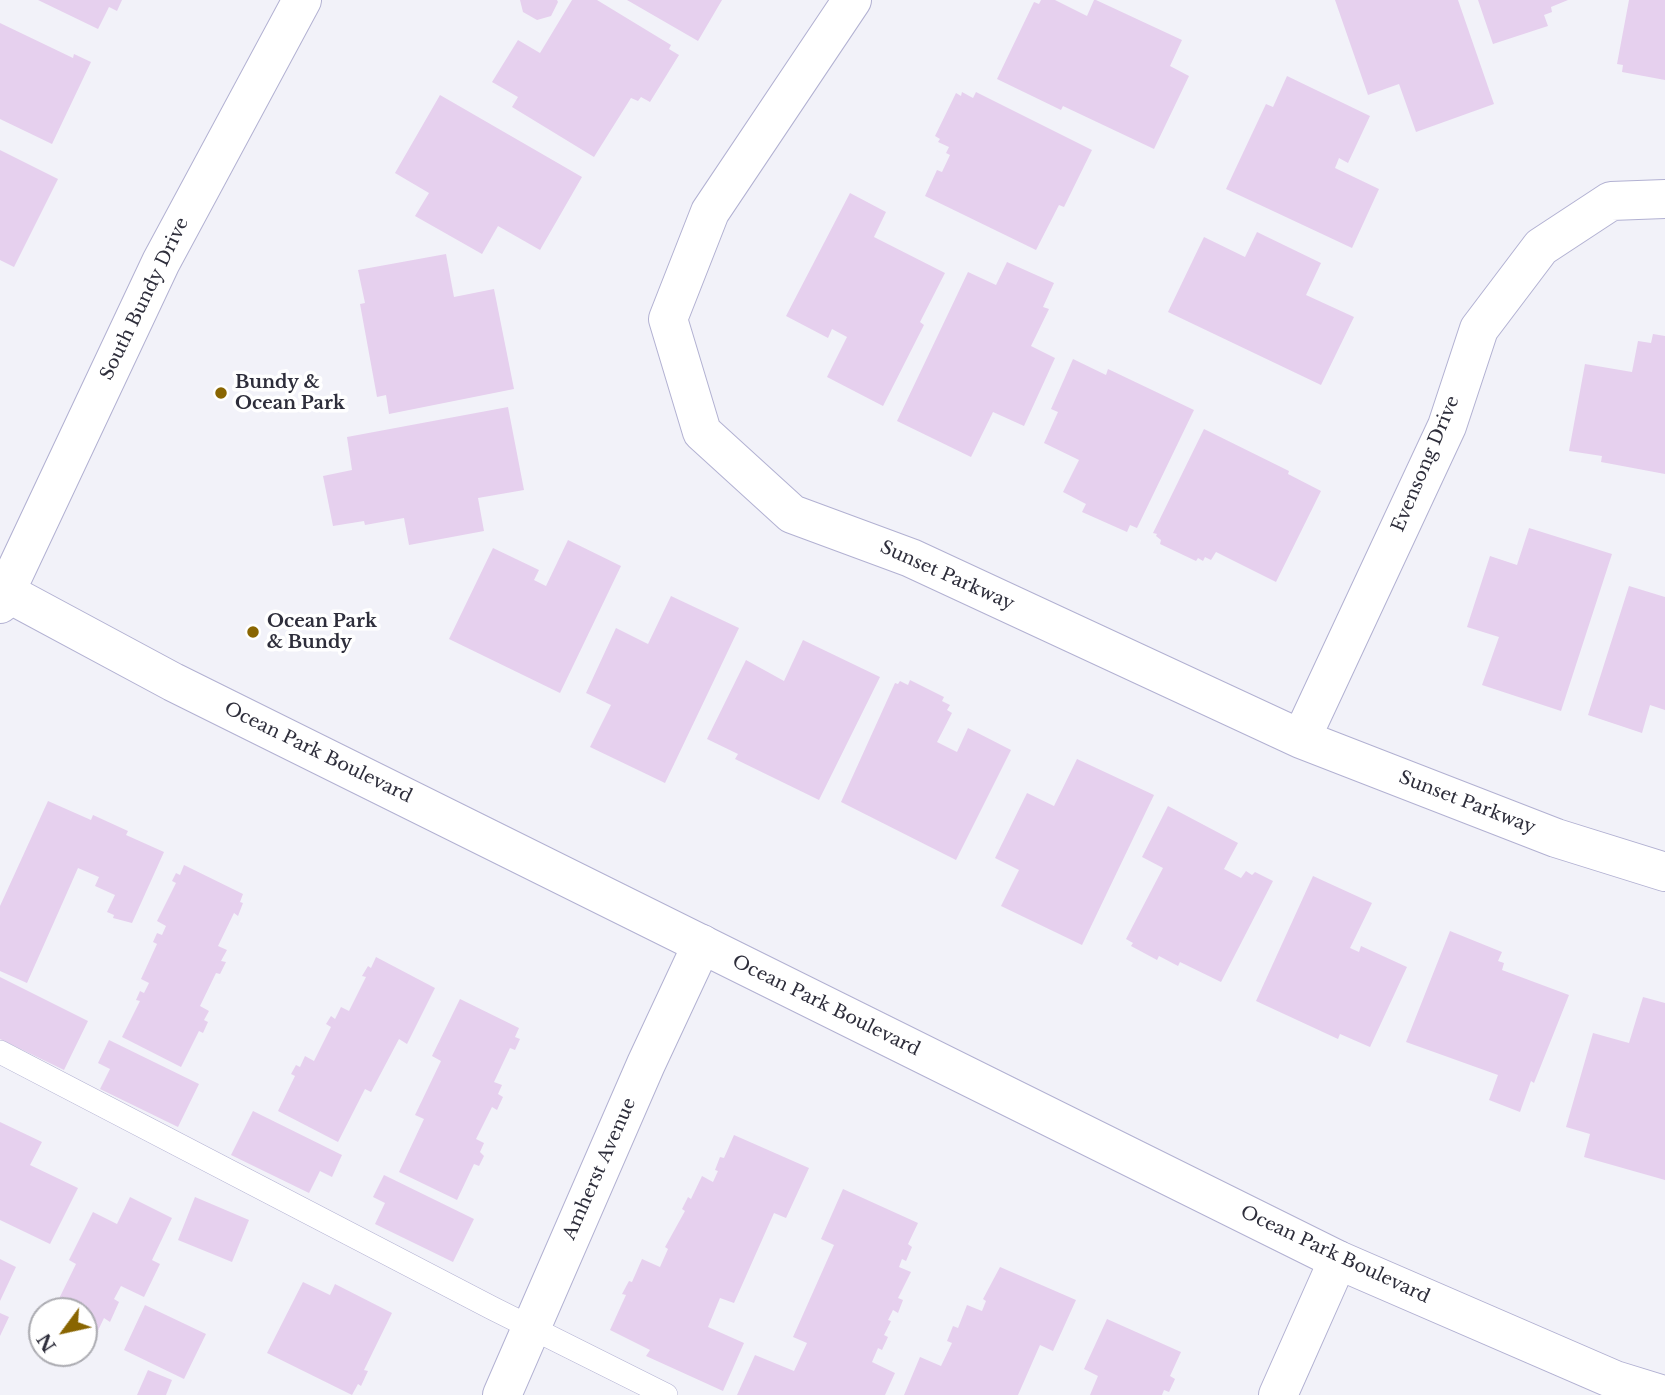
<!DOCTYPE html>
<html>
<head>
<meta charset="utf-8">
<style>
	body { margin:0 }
	#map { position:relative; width:1665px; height:1395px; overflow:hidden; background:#f2f2f9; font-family:"Libre Baskerville",serif }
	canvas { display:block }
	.north { position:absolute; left:28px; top:1297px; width:70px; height:70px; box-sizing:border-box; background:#fff; border:2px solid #ababb1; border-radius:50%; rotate:237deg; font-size:19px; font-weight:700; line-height:28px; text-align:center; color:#2e2e3b }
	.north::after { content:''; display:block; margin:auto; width:24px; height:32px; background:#896501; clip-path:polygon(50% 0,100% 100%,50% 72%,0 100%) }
</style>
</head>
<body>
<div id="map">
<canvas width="1665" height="1395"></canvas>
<div class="north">N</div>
</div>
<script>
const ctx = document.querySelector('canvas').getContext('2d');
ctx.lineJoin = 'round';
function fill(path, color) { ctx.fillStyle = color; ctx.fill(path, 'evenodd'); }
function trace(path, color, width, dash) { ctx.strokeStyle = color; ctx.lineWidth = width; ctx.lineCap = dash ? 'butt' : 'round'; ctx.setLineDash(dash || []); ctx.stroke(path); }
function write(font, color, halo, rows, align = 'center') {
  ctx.font = font + ' "Libre Baskerville",serif'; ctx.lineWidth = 7; ctx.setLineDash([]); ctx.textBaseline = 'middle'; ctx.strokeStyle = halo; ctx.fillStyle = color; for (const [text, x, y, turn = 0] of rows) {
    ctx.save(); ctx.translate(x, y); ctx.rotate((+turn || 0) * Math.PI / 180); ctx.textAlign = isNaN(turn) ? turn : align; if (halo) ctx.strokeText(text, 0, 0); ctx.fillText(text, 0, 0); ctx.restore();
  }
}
const building = new Path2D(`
	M 38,0 L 122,0 L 117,11 L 109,7 L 98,29 Z
	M 520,0 L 557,0 L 558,2 L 551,16 L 537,20 L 523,12 Z
	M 572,0 L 597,0 L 671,45 L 669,49 L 679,55 L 650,102 L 641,97 L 638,101 L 631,98 L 594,157 L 512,107 L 518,97 L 492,82 L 518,40 L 540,53 Z
	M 627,0 L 722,0 L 698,41 Z
	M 1041,0 L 1055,0 L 1087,16 L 1094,0 L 1096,0 L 1182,40 L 1170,66 L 1189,76 L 1154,149 L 1063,106 L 1061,110 L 997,79 L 1034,2 L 1039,4 Z
	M 1335,0 L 1458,0 L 1494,104 L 1416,132 L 1399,84 L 1368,95 Z
	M 1478,0 L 1568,0 L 1551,7 L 1552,12 L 1544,15 L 1548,26 L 1493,44 Z
	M 1629,0 L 1665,0 L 1665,80 L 1622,72 L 1623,65 L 1617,64 Z
	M 0,23 L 73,58 L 74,54 L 91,62 L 52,144 L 0,119 Z
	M 1287,76 L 1370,116 L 1348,163 L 1339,158 L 1335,168 L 1379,189 L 1352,248 L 1226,189 L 1266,104 L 1273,107 Z
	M 962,92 L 973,98 L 976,92 L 1092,150 L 1064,207 L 1059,205 L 1036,250 L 925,196 L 937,170 L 942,172 L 950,155 L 946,153 L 949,147 L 938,142 L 940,139 L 935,136 L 956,93 L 961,96 Z
	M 440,95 L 582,177 L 540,250 L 498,226 L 482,254 L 415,216 L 429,193 L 395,173 Z
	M 0,150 L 58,179 L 14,267 L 0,260 Z
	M 850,193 L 886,212 L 874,237 L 945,273 L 920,322 L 924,325 L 883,406 L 827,377 L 847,337 L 832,329 L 828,338 L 786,316 Z
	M 1257,232 L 1321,263 L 1306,295 L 1354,317 L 1321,385 L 1168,312 L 1204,237 L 1245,257 Z
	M 446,254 L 454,297 L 494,289 L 514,389 L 389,414 L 386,395 L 377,397 L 360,304 L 365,303 L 358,270 Z
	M 1007,262 L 1054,283 L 1043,307 L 1049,309 L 1031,346 L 1055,358 L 1024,426 L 993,412 L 971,457 L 897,421 L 968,272 L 996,285 Z
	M 1653,334 L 1665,336 L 1665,474 L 1601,462 L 1602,456 L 1569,451 L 1585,364 L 1632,372 L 1638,341 L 1651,343 Z
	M 1073,359 L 1106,375 L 1108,369 L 1194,410 L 1137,528 L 1130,525 L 1127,532 L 1082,512 L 1086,504 L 1063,492 L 1079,460 L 1044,443 L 1058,412 L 1051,409 Z
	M 508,407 L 524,490 L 478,498 L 484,531 L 409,545 L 404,518 L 365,525 L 364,521 L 333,526 L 323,476 L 352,470 L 347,437 Z
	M 1204,429 L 1289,471 L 1288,474 L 1321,491 L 1276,582 L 1216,552 L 1211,560 L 1205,557 L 1203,561 L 1198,558 L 1196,561 L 1160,544 L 1161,540 L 1156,536 L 1157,534 L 1153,533 Z
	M 1529,528 L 1612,554 L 1561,711 L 1482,685 L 1499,637 L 1467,627 L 1490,556 L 1517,565 Z
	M 568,540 L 621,566 L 560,693 L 449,639 L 493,548 L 539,570 L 534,580 L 546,586 Z
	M 1629,586 L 1665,597 L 1665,710 L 1650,705 L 1642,733 L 1588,715 Z
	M 671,596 L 739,628 L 665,783 L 590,747 L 611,705 L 586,693 L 616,628 L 648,644 Z
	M 803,640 L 880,677 L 819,800 L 735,759 L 738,754 L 707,739 L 746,660 L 784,681 Z
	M 910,680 L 944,697 L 942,701 L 950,705 L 947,710 L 952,713 L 937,742 L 957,752 L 968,728 L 1011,750 L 956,860 L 841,802 L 895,683 L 898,684 L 900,681 L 908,685 Z
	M 1077,759 L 1154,795 L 1082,945 L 1001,906 L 1019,870 L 995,858 L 1027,793 L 1054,806 Z
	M 48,801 L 91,820 L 93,815 L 128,831 L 126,835 L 164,852 L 132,923 L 113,918 L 114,915 L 107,912 L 115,895 L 95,886 L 99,877 L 78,868 L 27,983 L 0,971 L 0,906 Z
	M 1168,806 L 1238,843 L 1224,869 L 1241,878 L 1246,871 L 1252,875 L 1255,872 L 1273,881 L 1221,982 L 1180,962 L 1178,966 L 1159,956 L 1157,960 L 1131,946 L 1133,943 L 1126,939 L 1163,868 L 1142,857 Z
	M 184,865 L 243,894 L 240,902 L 243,903 L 238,916 L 234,913 L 218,946 L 227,950 L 221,961 L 226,962 L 220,974 L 216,973 L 200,1006 L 209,1011 L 204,1020 L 208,1022 L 203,1033 L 199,1031 L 181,1067 L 122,1037 L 140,1001 L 136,1000 L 140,991 L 144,993 L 149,983 L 141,979 L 157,944 L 153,942 L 157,933 L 162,935 L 166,926 L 157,921 L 176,883 L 172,881 L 176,873 L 180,875 Z
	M 1313,876 L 1372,903 L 1350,948 L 1359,952 L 1361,946 L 1407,967 L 1370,1047 L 1340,1034 L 1338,1039 L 1256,1001 Z
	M 1450,931 L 1502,952 L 1498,961 L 1504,963 L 1502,970 L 1569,995 L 1534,1083 L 1531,1081 L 1520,1112 L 1489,1100 L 1498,1075 L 1406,1042 Z
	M 376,957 L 435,988 L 407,1044 L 399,1039 L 371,1092 L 365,1089 L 338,1142 L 278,1111 L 295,1076 L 291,1074 L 296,1065 L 300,1067 L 305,1056 L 314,1061 L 331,1027 L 326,1024 L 331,1016 L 335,1019 L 341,1007 L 349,1011 L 366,977 L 362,976 L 368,966 L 371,968 Z
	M 0,977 L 88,1021 L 64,1070 L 0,1039 Z
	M 1643,997 L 1665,1003 L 1665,1180 L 1584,1157 L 1590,1134 L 1566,1127 L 1593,1033 L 1629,1043 Z
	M 460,999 L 519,1028 L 515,1037 L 520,1039 L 515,1050 L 510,1048 L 494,1082 L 502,1085 L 498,1094 L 503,1097 L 497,1110 L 492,1107 L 476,1139 L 484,1143 L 480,1152 L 484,1156 L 479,1166 L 474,1164 L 457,1200 L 399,1172 L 424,1119 L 415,1115 L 441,1061 L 432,1056 Z
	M 109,1040 L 199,1084 L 178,1127 L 100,1089 L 110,1069 L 98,1063 Z
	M 253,1111 L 342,1155 L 332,1177 L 320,1171 L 309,1193 L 231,1155 Z
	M 0,1122 L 42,1142 L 30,1165 L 78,1188 L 50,1244 L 0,1220 Z
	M 734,1135 L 809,1168 L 786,1218 L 774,1213 L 734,1303 L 720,1298 L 708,1327 L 744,1343 L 723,1391 L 646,1356 L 650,1350 L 610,1330 L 626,1295 L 622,1294 L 629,1281 L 632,1282 L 642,1259 L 660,1267 L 668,1249 L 665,1247 L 685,1211 L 682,1209 L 688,1197 L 691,1199 L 702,1176 L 713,1182 L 718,1171 L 715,1170 L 720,1157 L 724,1158 Z
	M 384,1175 L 474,1219 L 453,1262 L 375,1224 L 385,1203 L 373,1197 Z
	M 843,1189 L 918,1223 L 908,1244 L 912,1247 L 906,1261 L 902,1259 L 899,1267 L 911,1272 L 898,1298 L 903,1300 L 898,1313 L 893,1310 L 888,1320 L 891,1321 L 884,1335 L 888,1337 L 882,1350 L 878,1348 L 872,1362 L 895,1373 L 885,1395 L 737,1395 L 755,1355 L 794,1371 L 807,1343 L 793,1337 L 834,1245 L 821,1239 Z
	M 130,1197 L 172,1218 L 152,1260 L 160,1264 L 144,1297 L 121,1286 L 114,1299 L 119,1302 L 110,1322 L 104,1318 L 93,1341 L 84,1337 L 84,1311 L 53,1311 L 76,1264 L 69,1260 L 93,1212 L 117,1224 Z
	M 195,1197 L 249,1220 L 232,1262 L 178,1240 Z
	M 0,1259 L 16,1267 L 0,1301 Z
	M 1000,1267 L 1076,1300 L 1053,1351 L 1040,1345 L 1018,1395 L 904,1395 L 920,1357 L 941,1366 L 952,1343 L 947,1341 L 953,1326 L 958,1328 L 967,1305 L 982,1311 L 986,1301 L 983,1299 Z
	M 303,1282 L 330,1295 L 335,1284 L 392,1313 L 364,1370 L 368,1371 L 361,1386 L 358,1384 L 352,1395 L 267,1353 Z
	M 145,1305 L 206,1334 L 184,1379 L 124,1350 Z
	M 0,1313 L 9,1317 L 0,1336 Z
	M 1107,1319 L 1181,1352 L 1170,1376 L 1175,1379 L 1169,1392 L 1164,1390 L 1162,1395 L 1090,1395 L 1098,1376 L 1084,1369 Z
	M 148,1370 L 172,1380 L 166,1395 L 137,1395 Z`);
const lane = new Path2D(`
	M 0,1052 L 492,1308 L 666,1395`);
const street = new Path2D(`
	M 852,0 L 710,212 L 668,319 L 702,432 L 792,514 L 911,558 L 1301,739 L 1556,838 L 1665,872
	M 1301,739 L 1447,426 L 1479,329 L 1541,247 L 1611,201 L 1665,199
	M 502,1395 L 646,1064 L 702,944
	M 1278,1395 L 1338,1260`);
const secondary = new Path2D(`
	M 0,589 L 173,682 L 1338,1260 L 1615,1380 L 1664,1395
	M 0,604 L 161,262 L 302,0`);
const markers = [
	[221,393,7,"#896501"],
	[253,632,7,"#896501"]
];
const streetNames = [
	["South Bundy Drive",145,299,-64],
	["Evensong Drive",1426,464,-67],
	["Sunset Parkway",947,576,24],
	["Ocean Park Boulevard",318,753,26],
	["Sunset Parkway",1467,803,21],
	["Ocean Park Boulevard",826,1006,26],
	["Amherst Avenue",600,1169,-66],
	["Ocean Park Boulevard",1335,1255,25]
];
const poiNames = [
	["Bundy &",235,383],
	["Ocean Park",235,404],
	["Ocean Park",267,622],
	["& Bundy",267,643]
];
fill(building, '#e6d0ee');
trace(lane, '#b2b1d2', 24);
trace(street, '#b2b1d2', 40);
trace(secondary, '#b2b1d2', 40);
trace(lane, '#fff', 23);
trace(street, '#fff', 38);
trace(secondary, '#fff', 38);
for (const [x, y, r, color] of markers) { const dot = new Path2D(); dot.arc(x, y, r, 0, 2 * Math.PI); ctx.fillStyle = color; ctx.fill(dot); trace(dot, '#fff', 2.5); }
write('18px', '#2e2e3b', '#fff', streetNames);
write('bold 18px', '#2e2e3b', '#fff', poiNames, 'left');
</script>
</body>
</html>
